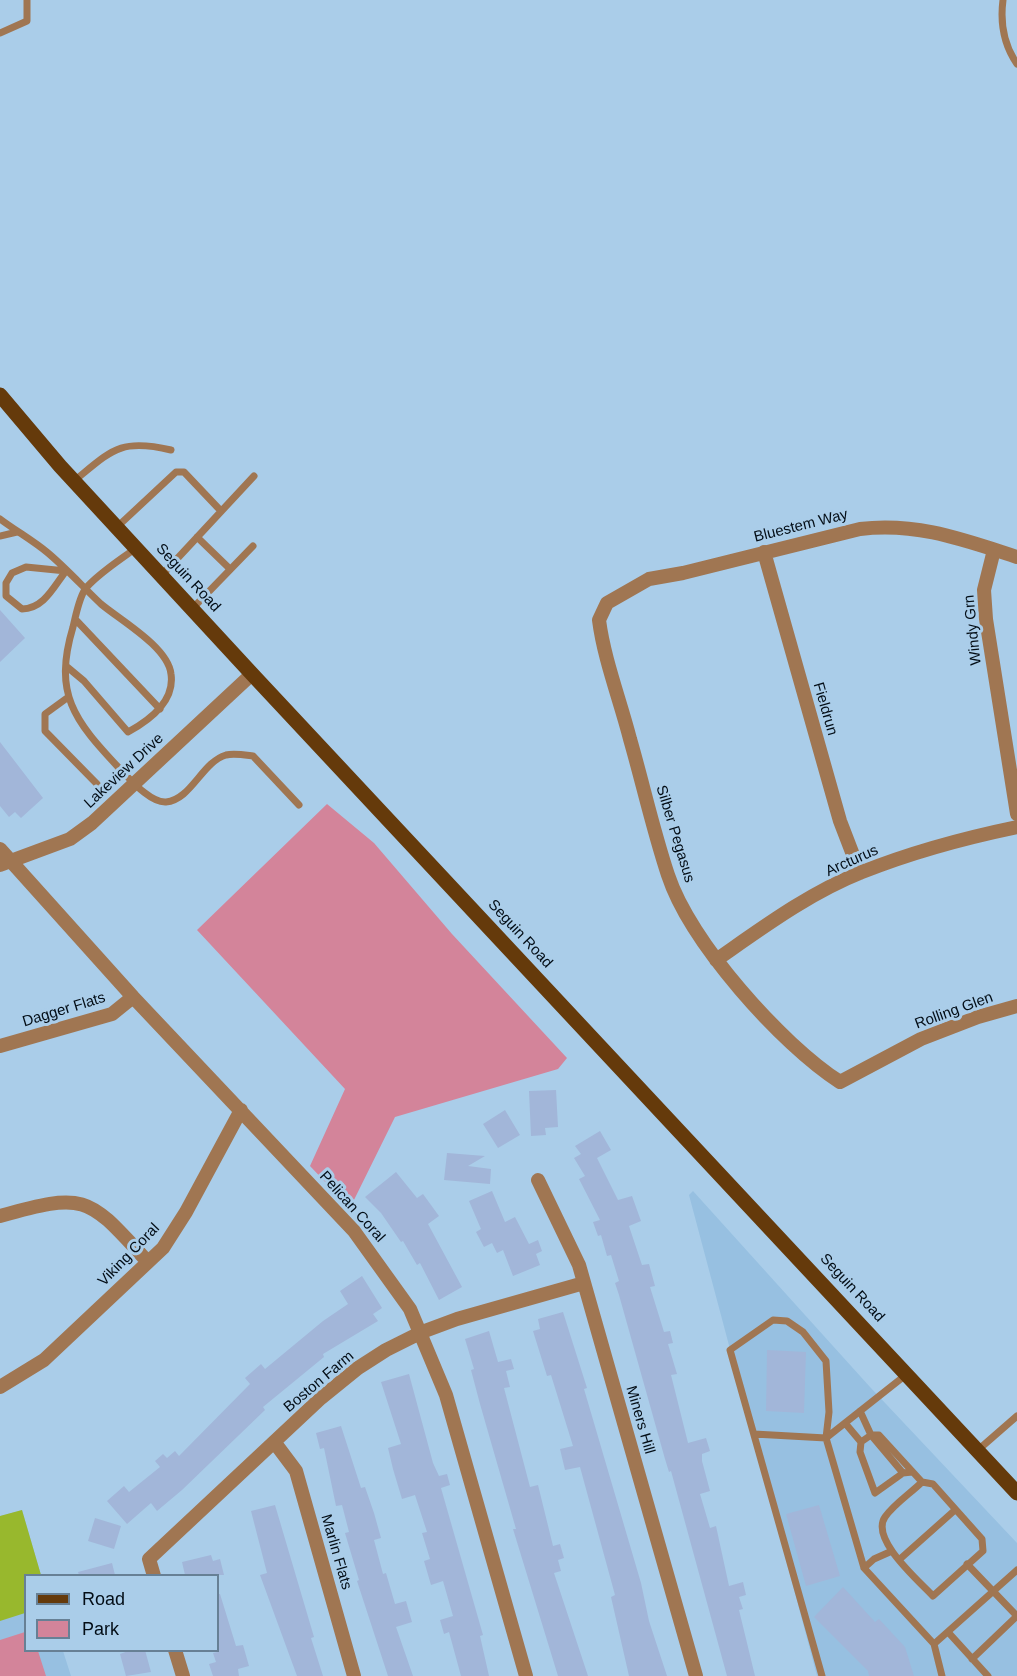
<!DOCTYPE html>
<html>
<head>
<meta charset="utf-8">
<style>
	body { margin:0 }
	#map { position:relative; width:1017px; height:1676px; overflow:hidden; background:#aacde9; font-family:Arial,sans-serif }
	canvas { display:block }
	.legend { position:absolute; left:24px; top:1574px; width:195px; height:78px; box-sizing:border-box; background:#aacde9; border:2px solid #678095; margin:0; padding:8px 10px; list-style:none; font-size:18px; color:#030d16 }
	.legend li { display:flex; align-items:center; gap:12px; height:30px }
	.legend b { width:30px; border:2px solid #678095 }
</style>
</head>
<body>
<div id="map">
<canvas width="1017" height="1676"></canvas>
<ul class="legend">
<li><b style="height:8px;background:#653a0b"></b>Road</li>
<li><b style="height:16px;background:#d3849a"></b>Park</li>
</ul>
</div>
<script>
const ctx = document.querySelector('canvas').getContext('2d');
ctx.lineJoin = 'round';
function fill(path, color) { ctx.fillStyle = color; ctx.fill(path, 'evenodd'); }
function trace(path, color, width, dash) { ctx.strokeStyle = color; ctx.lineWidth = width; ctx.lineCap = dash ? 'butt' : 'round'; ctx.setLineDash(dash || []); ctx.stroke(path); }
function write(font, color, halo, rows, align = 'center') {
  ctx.font = font + ' Arial,sans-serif'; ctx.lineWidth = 6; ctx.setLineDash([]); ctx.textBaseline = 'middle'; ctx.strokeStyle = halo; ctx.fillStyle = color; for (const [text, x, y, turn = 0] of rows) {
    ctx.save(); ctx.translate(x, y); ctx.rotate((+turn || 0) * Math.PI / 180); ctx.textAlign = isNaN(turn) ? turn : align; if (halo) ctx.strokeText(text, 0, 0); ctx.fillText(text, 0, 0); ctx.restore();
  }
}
const built = new Path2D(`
	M 693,1191 L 870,1387 L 1017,1543 L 1017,1676 L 817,1676 L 689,1195 Z
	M 22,1510 L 41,1575 L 26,1576 L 26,1650 L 63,1651 L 71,1676 L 0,1676 L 0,1516 Z`);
const green = new Path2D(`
	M 327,804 L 374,843 L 452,934 L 567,1058 L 558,1069 L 395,1117 L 350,1208 L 310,1166 L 345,1089 L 197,930 Z
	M 25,1632 L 26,1650 L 38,1651 L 46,1676 L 0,1676 L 0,1640 Z`);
const water = new Path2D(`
	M 22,1510 L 41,1575 L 26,1576 L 25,1613 L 0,1621 L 0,1516 Z`);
const building = new Path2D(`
	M 0,610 L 25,638 L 0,662 Z
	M 0,742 L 43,798 L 21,818 L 15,812 L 9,817 L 0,806 Z
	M 556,1090 L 558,1127 L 545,1128 L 546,1135 L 531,1136 L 529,1091 Z
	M 505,1110 L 520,1135 L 498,1148 L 483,1124 Z
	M 600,1131 L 611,1150 L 597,1158 L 618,1200 L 632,1196 L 641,1221 L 629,1226 L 642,1265 L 649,1264 L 655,1286 L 650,1287 L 664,1332 L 670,1331 L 673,1343 L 668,1344 L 677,1374 L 671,1375 L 688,1443 L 706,1438 L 710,1451 L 702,1454 L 702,1461 L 710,1491 L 700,1494 L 710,1528 L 716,1526 L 729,1586 L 743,1582 L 746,1595 L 739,1597 L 743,1609 L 739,1610 L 755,1676 L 727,1676 L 671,1471 L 669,1472 L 665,1459 L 619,1295 L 615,1283 L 619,1281 L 611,1255 L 607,1256 L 601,1235 L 598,1236 L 593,1222 L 600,1220 L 579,1179 L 585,1176 L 574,1158 L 581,1154 L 575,1146 Z
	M 447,1153 L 485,1156 L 468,1166 L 491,1169 L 490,1184 L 444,1180 Z
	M 396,1172 L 417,1198 L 423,1194 L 439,1216 L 428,1224 L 462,1287 L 439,1300 L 420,1263 L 417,1265 L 403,1241 L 401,1242 L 381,1213 L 365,1197 Z
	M 492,1191 L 505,1222 L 515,1217 L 529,1244 L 538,1240 L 542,1251 L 536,1254 L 540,1265 L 513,1276 L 503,1250 L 497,1253 L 492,1243 L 484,1247 L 476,1232 L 481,1229 L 469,1201 Z
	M 362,1276 L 382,1308 L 373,1314 L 378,1321 L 323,1354 L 324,1357 L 263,1407 L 265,1410 L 182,1490 L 157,1511 L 151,1503 L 127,1524 L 107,1501 L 124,1486 L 129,1492 L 160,1467 L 155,1461 L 163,1454 L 167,1458 L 175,1451 L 179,1456 L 250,1384 L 245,1378 L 261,1364 L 265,1369 L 323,1321 L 348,1304 L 340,1291 Z
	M 563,1312 L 587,1388 L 584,1389 L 641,1583 L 649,1621 L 667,1676 L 629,1676 L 611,1597 L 615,1595 L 580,1467 L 565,1470 L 560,1449 L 573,1446 L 551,1375 L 547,1376 L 533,1331 L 540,1329 L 538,1319 Z
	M 489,1331 L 498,1362 L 511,1359 L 514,1369 L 506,1371 L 510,1387 L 504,1388 L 530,1487 L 538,1485 L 553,1546 L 560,1544 L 564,1558 L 558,1560 L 561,1571 L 554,1573 L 588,1676 L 558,1676 L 513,1529 L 516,1529 L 480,1404 L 471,1370 L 474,1369 L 465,1339 Z
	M 767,1350 L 806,1352 L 804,1413 L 766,1411 Z
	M 409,1374 L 433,1463 L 439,1476 L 447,1474 L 450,1485 L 441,1488 L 483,1635 L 480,1636 L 489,1676 L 461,1676 L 449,1632 L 444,1634 L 440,1620 L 453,1616 L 443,1581 L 431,1585 L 424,1561 L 430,1559 L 422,1533 L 427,1532 L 415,1495 L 402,1499 L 393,1469 L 388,1448 L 401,1444 L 381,1382 Z
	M 341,1426 L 361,1488 L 365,1487 L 374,1513 L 381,1538 L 374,1540 L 383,1574 L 386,1573 L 395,1604 L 406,1601 L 412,1622 L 396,1627 L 413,1676 L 388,1676 L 357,1581 L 359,1580 L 345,1533 L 349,1532 L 342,1505 L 336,1506 L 324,1448 L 320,1449 L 316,1433 Z
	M 275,1505 L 314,1637 L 311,1638 L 323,1676 L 297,1676 L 260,1575 L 267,1573 L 251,1511 Z
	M 819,1505 L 840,1576 L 806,1586 L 786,1514 Z
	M 95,1518 L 121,1526 L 114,1549 L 88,1541 Z
	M 211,1555 L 213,1561 L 220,1559 L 224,1575 L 185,1575 L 182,1562 Z
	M 112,1563 L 115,1575 L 79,1575 L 78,1572 Z
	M 843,1587 L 875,1622 L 879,1619 L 905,1647 L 914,1676 L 869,1676 L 868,1671 L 814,1617 Z
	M 218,1594 L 220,1594 L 236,1646 L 243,1645 L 249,1666 L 238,1669 L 239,1676 L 213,1676 L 209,1664 L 216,1662 L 213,1653 L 218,1652 Z
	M 131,1650 L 145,1650 L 151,1672 L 126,1676 L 120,1654 Z`);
const lane = new Path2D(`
	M 1003,0 C 1000,23 1004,45 1017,64
	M 0,33 L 27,21 L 27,0
	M 74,481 C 112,450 120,438 171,450
	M 0,519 C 16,531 34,541 48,553 C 67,569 83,587 101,604 C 120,620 168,647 171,674 C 175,701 150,720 128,732 L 84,681 L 66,666
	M 117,527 L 176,472 L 184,472 L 221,511
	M 0,536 L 17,532
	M 197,537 L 230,569
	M 136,548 C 120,560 99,573 86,588 C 79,597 76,615 73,627 C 53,694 74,720 119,768 C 130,779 150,803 166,802 C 191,800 202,762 226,755 C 234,753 245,755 253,756 L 299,805
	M 26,567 L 66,571 C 54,586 44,609 22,609 L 6,596 L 6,583 L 12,573 Z
	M 162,575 L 254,476
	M 192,609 L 253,546
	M 75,619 L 160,709
	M 67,698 L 45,714 L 45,731 L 97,784
	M 860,1411 L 871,1435 L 903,1473
	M 845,1423 L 861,1442
	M 754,1434 L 826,1438 L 907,1374
	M 978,1450 L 1017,1416
	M 912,1472 L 903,1473 L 875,1493 L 860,1452 L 861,1442 L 871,1435 L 879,1435 L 922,1482 L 933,1484 L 982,1539 L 983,1551 L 933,1596 C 918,1580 870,1539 885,1517 C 894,1504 911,1493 922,1482
	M 900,1559 L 955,1510
	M 967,1564 L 1017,1616
	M 864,1568 L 874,1559 L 892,1551
	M 948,1632 L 988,1676
	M 934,1644 L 1017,1570
	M 972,1659 L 1017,1616
	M 822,1676 L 730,1350 L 773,1320 L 787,1321 L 803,1332 L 826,1361 L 829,1412 L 826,1438 L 864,1568 L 934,1644 L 942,1676`);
const street = new Path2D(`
	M 994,550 L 984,590 L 986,619 L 1017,814
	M 764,552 L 840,821 L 860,873
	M 1017,557 C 964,540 917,522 860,529 L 683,573 L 649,579 L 607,603 L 599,620 C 604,659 620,700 630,739 C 643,784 653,830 668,875 C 690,942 781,1044 840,1082 L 921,1039 L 978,1017 L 1017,1006
	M 0,849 L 133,997 L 354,1231 L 410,1309 L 446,1395 L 526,1676
	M 0,865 L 70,839 L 92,823 L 252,674
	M 716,960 C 762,928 809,893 862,872 C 912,852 964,838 1017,827
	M 0,1046 L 112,1014 L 133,997
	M 538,1180 L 579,1265 L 696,1676
	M 0,1216 C 88,1191 88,1197 148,1262
	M 0,1387 L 44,1360 L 163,1248 L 186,1212 L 241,1110
	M 275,1443 L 296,1471 L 354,1676
	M 154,1576 L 149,1559 L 321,1398 L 358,1368 L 386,1350 L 422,1332 L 457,1319 L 584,1283
	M 175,1650 L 183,1676`);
const primary = new Path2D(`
	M 0,395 L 60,466 L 252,674 L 1017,1493`);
const streetNames = [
	["Bluestem Way",801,526,-14],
	["Seguin Road",188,578,47],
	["Windy Grn",973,630,-96],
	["Fieldrun",825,709,74],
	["Lakeview Drive",124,771,-43],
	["Silber Pegasus",675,834,73],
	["Arcturus",852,861,-24],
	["Seguin Road",520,934,47],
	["Dagger Flats",64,1010,-17],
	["Rolling Glen",954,1011,-20],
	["Pelican Coral",352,1207,48],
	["Viking Coral",129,1255,-46],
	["Seguin Road",852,1288,47],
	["Boston Farm",319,1382,-40],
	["Miners Hill",640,1420,74],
	["Marlin Flats",336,1552,74]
];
fill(built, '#97c0e1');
fill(green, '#d3849a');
fill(water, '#98b82d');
fill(building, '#a2b6d9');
trace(lane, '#a07652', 7);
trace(street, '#a07652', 14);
trace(primary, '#653a0b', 15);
write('15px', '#030d16', '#aacde9', streetNames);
</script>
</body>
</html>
